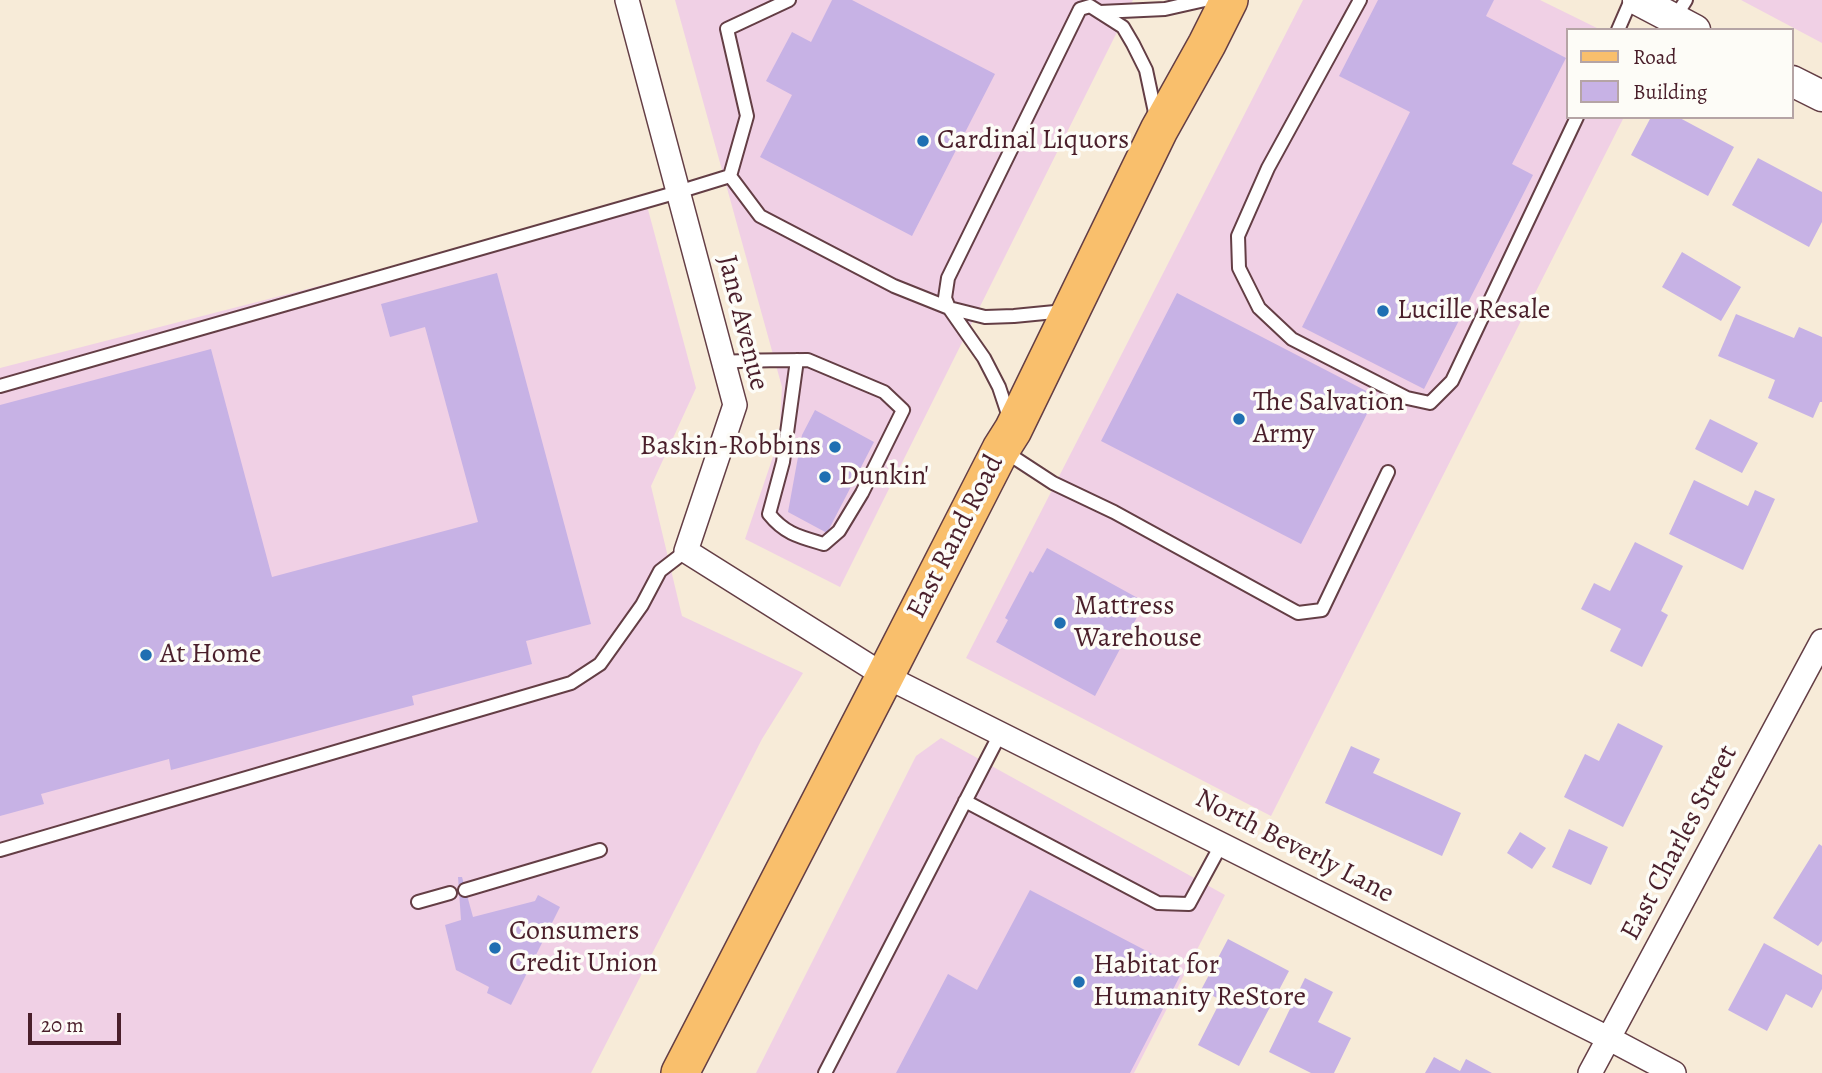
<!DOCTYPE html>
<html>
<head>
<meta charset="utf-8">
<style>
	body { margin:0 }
	#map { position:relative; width:1822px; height:1073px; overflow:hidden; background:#f7ebd8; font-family:Alegreya,serif }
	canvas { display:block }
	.legend { position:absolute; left:1566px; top:28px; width:228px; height:91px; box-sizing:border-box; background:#fdfcf7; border:2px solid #b5a4a5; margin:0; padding:9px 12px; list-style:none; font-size:21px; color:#4a1f2b }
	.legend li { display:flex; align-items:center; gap:14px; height:35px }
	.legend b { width:35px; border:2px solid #b5a4a5 }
	.scale { position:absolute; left:28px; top:1013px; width:93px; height:32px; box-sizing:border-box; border:4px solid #4a1f2b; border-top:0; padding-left:9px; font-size:21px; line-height:24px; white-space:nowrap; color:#4a1f2b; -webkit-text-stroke:5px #fdfcf7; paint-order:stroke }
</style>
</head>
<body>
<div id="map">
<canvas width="1822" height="1073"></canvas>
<ul class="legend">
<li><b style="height:9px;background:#f9bf6c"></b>Road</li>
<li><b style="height:19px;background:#c7b2e5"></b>Building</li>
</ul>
<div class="scale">20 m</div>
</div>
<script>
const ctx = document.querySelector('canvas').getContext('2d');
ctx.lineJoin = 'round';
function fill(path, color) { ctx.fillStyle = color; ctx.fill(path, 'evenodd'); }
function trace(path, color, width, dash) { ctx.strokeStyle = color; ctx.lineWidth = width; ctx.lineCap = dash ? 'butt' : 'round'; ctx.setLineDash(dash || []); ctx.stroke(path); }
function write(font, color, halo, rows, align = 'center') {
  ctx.font = font + ' Alegreya,serif'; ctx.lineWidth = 7; ctx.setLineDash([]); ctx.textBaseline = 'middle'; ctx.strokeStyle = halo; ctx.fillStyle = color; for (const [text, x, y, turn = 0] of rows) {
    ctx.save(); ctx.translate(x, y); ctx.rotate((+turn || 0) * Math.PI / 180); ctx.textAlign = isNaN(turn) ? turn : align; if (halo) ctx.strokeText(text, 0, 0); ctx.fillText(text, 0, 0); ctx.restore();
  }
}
const built = new Path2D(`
	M 675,0 L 1133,0 L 840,587 L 745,539 L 779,439 L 782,387 Z
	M 1303,0 L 1540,0 L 1601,30 L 1568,30 L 1568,117 L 1624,117 L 1271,816 L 966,658 Z
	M 1741,0 L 1822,0 L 1822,43 Z
	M 646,202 L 696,388 L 651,486 L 682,616 L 803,673 L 762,739 L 591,1073 L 0,1073 L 0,368 Z
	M 941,738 L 1225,895 L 1134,1073 L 756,1073 L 916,756 Z`);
const building = new Path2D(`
	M 832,0 L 852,0 L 995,74 L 912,236 L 760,157 L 792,95 L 766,81 L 792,32 L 811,42 Z
	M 1378,0 L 1494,0 L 1486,16 L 1566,58 L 1512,164 L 1533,175 L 1424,389 L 1302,327 L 1410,112 L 1339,76 Z
	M 1651,117 L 1678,117 L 1734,147 L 1708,196 L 1631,155 Z
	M 1758,158 L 1822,192 L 1822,222 L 1809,247 L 1732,205 Z
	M 1682,252 L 1741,287 L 1721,321 L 1662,287 Z
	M 497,273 L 591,624 L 526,641 L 532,664 L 412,696 L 414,705 L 171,770 L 169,759 L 41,794 L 44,804 L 0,816 L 0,405 L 211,349 L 272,577 L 478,522 L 425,327 L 390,337 L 381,304 Z
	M 1177,293 L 1376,396 L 1301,544 L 1101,441 Z
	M 1736,314 L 1794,338 L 1799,327 L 1822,337 L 1822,402 L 1820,402 L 1813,418 L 1768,398 L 1775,380 L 1718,356 Z
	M 815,410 L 874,442 L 827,533 L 788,512 L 802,435 Z
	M 1710,419 L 1758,443 L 1742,473 L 1695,449 Z
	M 1694,480 L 1748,506 L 1755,490 L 1775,499 L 1743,570 L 1669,534 Z
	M 1635,542 L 1683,566 L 1661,611 L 1668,615 L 1642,667 L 1610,651 L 1621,629 L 1581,609 L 1594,583 L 1610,591 Z
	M 1047,548 L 1145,602 L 1095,696 L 996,642 L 1008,620 L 1005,618 L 1030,571 L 1033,573 Z
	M 1618,723 L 1663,746 L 1623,827 L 1564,797 L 1585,754 L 1599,761 Z
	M 1351,746 L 1380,759 L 1373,773 L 1461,813 L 1442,856 L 1325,803 Z
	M 1569,829 L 1608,847 L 1591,885 L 1552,867 Z
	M 1520,832 L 1546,848 L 1532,869 L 1507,853 Z
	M 1819,844 L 1822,846 L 1822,941 L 1818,946 L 1773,918 Z
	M 458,877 L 462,877 L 473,917 L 535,901 L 538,895 L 560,907 L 511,1005 L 487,993 L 489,987 L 456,970 L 445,925 L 461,920 Z
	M 1030,890 L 1183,970 L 1130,1073 L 896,1073 L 948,974 L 977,990 Z
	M 1228,939 L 1289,971 L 1239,1066 L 1198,1045 L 1221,1000 L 1201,990 Z
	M 1764,943 L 1822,975 L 1822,989 L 1812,1008 L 1786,994 L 1767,1031 L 1728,1010 Z
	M 1305,978 L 1333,992 L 1318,1022 L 1351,1038 L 1334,1073 L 1311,1073 L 1269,1052 Z
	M 1434,1057 L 1460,1071 L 1466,1059 L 1492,1073 L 1425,1073 Z`);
const service = new Path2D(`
	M 1360,0 L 1268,168 L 1238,236 L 1239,268 L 1259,308 L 1292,339 L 1407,398 L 1430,403 L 1452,381 L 1577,117
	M 1100,12 L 1165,9 L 1205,0
	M 1674,19 L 1686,0
	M 1618,30 L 1631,0
	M 730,176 L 747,116 L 727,29 L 789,0
	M 724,362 C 752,360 780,360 808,360 L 884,392 L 903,410 L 862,493 L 839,531 L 824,544 C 800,537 785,534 769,514 L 783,462 L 797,360
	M 0,386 L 678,192 L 730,176 L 760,216 L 894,286 L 949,308 L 985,317 L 1014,316 L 1065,311
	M 1010,420 L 999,387 L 984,358 L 949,308 L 945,298 L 948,278 L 1080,9 L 1090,6 L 1123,27 L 1133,44 L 1146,70 L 1156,117
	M 1004,451 L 1053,483 L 1114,512 L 1298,613 L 1322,610 L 1388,472
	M 965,801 L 1158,903 L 1189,904 L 1221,845
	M 0,850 L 571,683 L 600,664 L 642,605 L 660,571 L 686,551
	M 465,890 L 600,850
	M 418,902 L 450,893
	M 825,1073 L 1000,734`);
const minor = new Path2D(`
	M 627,0 L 735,405 L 686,551 L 885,676 L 1608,1038 L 1674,1073
	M 1590,1073 L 1822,641`);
const tertiary = new Path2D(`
	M 1638,0 L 1695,30
	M 1792,81 L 1822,96`);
const primary = new Path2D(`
	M 680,1073 L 885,676 L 1001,449 L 1013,430 L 1159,130 L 1207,44 L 1229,0`);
const markers = [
	[923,141,7,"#1f6fb2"],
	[1383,311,7,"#1f6fb2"],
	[1239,419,7,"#1f6fb2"],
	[835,447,7,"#1f6fb2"],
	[825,477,7,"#1f6fb2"],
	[1060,623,7,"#1f6fb2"],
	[146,655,7,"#1f6fb2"],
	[495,948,7,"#1f6fb2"],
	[1079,982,7,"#1f6fb2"]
];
const poiNames = [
	["Cardinal Liquors",937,141],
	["Lucille Resale",1397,311],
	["The Salvation",1253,403],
	["Army",1253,435],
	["Baskin-Robbins",821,447,"right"],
	["Dunkin'",839,477],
	["Mattress",1074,607],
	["Warehouse",1074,639],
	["At Home",160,655],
	["Consumers",509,932],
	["Credit Union",509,964],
	["Habitat for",1093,966],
	["Humanity ReStore",1093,998]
];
const streetNames = [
	["Jane Avenue",742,323,76],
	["East Rand Road",956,537,-63],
	["East Charles Street",1680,843,-62],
	["North Beverly Lane",1294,847,27]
];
fill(built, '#f0d0e5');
fill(building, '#c7b2e5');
trace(service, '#643e45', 16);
trace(minor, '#643e45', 26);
trace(tertiary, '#643e45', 33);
trace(primary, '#643e45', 40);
trace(service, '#fff', 12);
trace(minor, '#fff', 23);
trace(tertiary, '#fff', 30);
trace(primary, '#f9bf6c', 37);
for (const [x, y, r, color] of markers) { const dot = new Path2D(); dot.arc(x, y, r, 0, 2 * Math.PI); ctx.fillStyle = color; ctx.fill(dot); trace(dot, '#fdfcf7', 2.5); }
write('28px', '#4a1f2b', '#fdfcf7', poiNames, 'left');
write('28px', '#4a1f2b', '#fdfcf7', streetNames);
</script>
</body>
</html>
